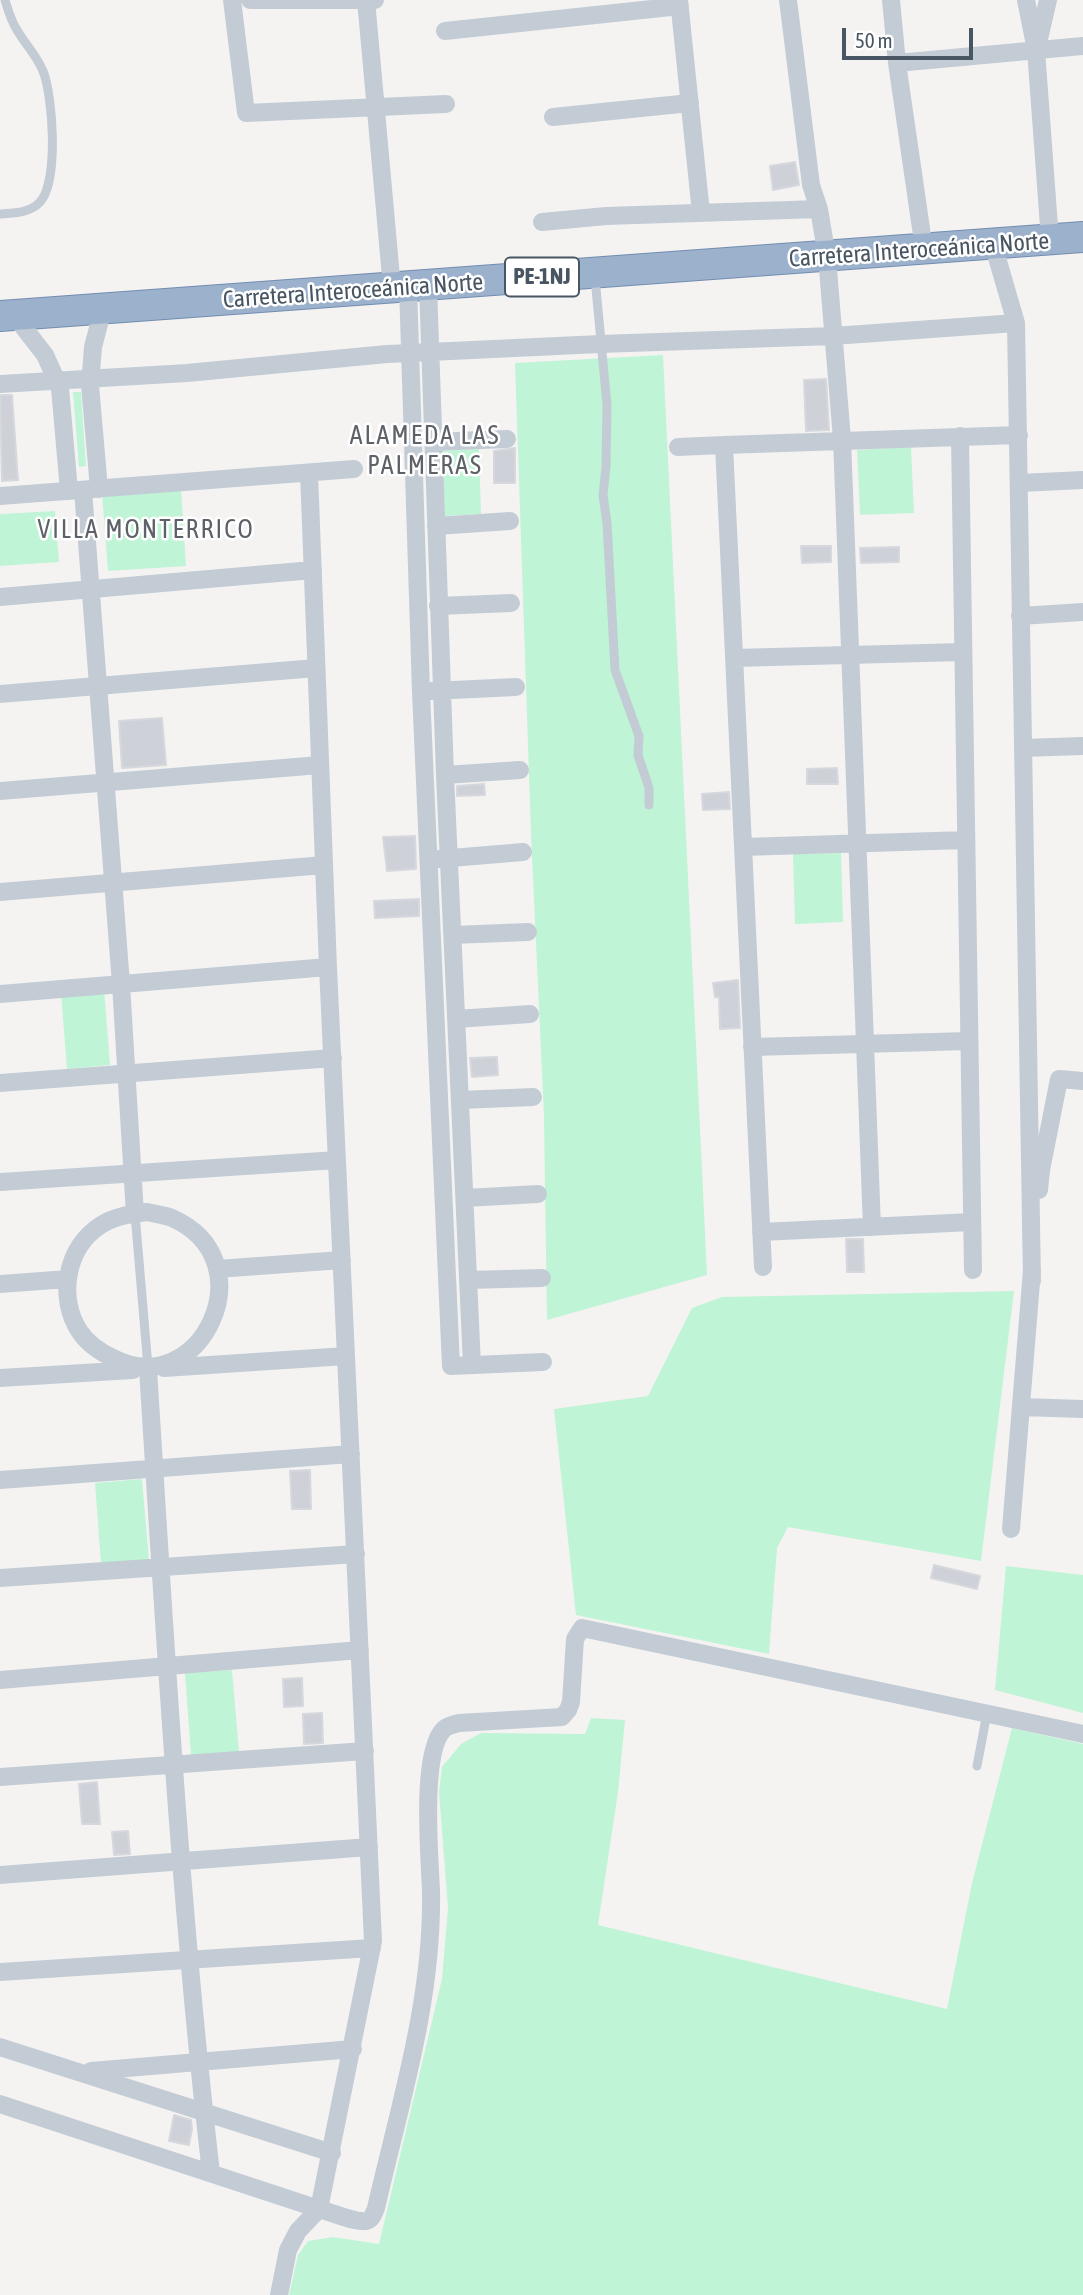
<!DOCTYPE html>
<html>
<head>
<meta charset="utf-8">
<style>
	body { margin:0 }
	#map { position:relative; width:1083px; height:2295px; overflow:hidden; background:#f5f3f2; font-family:"Asap Condensed",sans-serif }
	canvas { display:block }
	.scale { position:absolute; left:842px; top:28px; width:131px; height:32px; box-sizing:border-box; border:4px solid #485562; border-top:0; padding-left:9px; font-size:21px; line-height:24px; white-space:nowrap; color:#485562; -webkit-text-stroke:5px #fff; paint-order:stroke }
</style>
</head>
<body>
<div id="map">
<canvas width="1083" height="2295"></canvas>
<div class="scale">50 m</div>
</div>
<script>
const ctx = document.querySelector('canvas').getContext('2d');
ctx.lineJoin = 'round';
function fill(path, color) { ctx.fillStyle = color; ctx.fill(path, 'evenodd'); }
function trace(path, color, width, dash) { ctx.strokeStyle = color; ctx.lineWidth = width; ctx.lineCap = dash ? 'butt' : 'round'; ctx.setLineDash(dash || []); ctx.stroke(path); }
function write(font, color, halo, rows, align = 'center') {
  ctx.font = font + ' "Asap Condensed",sans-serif'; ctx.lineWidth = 5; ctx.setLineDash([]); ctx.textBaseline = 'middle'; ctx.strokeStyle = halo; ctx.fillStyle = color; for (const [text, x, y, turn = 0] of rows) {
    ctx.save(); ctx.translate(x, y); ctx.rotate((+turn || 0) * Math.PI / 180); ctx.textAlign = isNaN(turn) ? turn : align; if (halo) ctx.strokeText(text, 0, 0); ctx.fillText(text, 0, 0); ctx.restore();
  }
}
const green = new Path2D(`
	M 663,355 L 707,1275 L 547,1320 L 544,1117 L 531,834 L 515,363 Z
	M 73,392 L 81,392 L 86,466 L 79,467 Z
	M 911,447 L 914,513 L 860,515 L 857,450 Z
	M 479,449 L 481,514 L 445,516 L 442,451 Z
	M 181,489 L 186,566 L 108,571 L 102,494 Z
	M 55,511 L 59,562 L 0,566 L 0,514 Z
	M 841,853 L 843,922 L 795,924 L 793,854 Z
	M 104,989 L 110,1065 L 67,1069 L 61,993 Z
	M 1014,1291 L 981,1561 L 788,1527 L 777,1548 L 769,1654 L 576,1615 L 554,1409 L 648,1396 L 692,1308 L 722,1297 Z
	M 142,1479 L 149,1561 L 101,1564 L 95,1483 Z
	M 1006,1566 L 1083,1575 L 1083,1713 L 995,1690 Z
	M 232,1670 L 239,1752 L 191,1755 L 185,1673 Z
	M 591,1718 L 625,1720 L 618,1792 L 598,1925 L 947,2009 L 972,1883 L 1012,1728 L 1083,1744 L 1083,2295 L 289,2295 L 298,2255 L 308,2241 L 333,2237 L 379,2244 L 442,1979 L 448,1908 L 439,1792 L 442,1767 L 461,1744 L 481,1733 L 585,1734 Z`);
const building = new Path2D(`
	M 795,162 L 799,185 L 773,190 L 770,166 Z
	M 826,379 L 829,430 L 806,431 L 804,380 Z
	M 0,395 L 12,395 L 18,480 L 2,481 Z
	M 515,448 L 515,483 L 494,483 L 494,451 Z
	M 801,546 L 831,546 L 831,562 L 802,563 Z
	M 899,547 L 899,562 L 861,563 L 860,548 Z
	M 162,718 L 166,765 L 122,768 L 119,721 Z
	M 837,768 L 838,784 L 807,784 L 807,769 Z
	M 484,784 L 485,795 L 457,796 L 457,786 Z
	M 729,792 L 730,809 L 703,810 L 702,794 Z
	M 415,836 L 416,869 L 387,871 L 383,837 Z
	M 419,899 L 419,916 L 375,918 L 374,901 Z
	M 738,980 L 740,1028 L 720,1029 L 719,997 L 715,997 L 713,983 Z
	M 497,1057 L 498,1075 L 472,1077 L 470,1058 Z
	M 846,1239 L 863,1239 L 864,1272 L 847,1272 Z
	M 310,1470 L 311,1509 L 292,1509 L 290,1471 Z
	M 934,1565 L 980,1576 L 977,1589 L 931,1578 Z
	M 302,1678 L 303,1706 L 284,1707 L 283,1679 Z
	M 322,1713 L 323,1743 L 304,1744 L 303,1714 Z
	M 97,1782 L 100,1824 L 82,1824 L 79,1784 Z
	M 128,1831 L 130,1854 L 114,1855 L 112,1832 Z
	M 174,2115 L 191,2120 L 192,2129 L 189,2145 L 169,2141 Z`);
const service = new Path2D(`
	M 0,214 C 14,213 30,213 40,202 C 59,181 53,96 43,71 C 37,56 25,44 17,30 C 11,21 8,10 5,0
	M 595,278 L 607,405 L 606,467 L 603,495 L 607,523 L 615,670 L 639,736 L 638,755 L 649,788 L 649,805
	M 135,1214 L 148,1367
	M 977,1766 L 987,1713`);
const minor = new Path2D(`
	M 232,0 L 246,113 L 446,104
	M 250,0 L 375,0
	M 366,0 L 392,288
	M 679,0 L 701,213
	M 788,0 L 811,185 L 819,209 L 827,257 L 842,439 L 872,1227
	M 891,0 L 897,63 L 924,249
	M 1026,0 L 1036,50 L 1050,240
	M 445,31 L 680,6
	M 1038,43 L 1048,0
	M 897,63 L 1083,46
	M 553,117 L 690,103
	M 542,222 L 606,216 L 819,209
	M 993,244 L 1016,323 L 1032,1281
	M 428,285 L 445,775 L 472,1365
	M 408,287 L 421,692 L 451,1366 L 543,1362
	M 14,315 L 45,355 L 60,388 L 69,491
	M 0,384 L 187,373 L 387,354 L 600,344 L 833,336 L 1016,323
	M 960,436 L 973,1270
	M 432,442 L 507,439
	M 678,447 L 724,445
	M 1020,483 L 1083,480
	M 99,489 L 90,385 L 93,347 L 103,309
	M 83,490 L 121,984 L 135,1214
	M 0,496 L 354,469
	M 436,526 L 510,521
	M 0,597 L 313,570
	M 438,606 L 511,603
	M 1020,616 L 1083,612
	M 734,658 L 963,652
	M 432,691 L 516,687
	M 0,694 L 316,668
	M 1023,748 L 1083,746
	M 445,775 L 520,770
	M 0,791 L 320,765
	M 743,847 L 966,840
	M 439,859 L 523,852
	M 0,892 L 324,865
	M 453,935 L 528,932
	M 0,994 L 328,967
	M 456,1019 L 530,1014
	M 752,1047 L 969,1041
	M 0,1083 L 333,1058
	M 460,1100 L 533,1097
	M 0,1182 L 337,1160
	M 1039,1190 L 1041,1170 L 1059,1079 L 1083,1081
	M 465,1198 L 538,1194
	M 147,1212 C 155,1214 165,1215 172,1218 C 269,1261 200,1403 113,1358 C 100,1352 88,1344 80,1332 C 57,1298 66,1247 101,1225 C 115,1216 131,1214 147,1212 Z
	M 761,1232 L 972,1222
	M 763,1267 L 724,445 L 1019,435
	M 217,1269 L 342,1260
	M 468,1280 L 542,1278
	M 0,1284 L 68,1279
	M 164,1368 L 346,1356
	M 148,1369 C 165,1637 180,1906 211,2173
	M 0,1378 L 133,1370
	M 1021,1407 L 1083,1409
	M 0,1480 L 351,1454
	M 1011,1529 L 1032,1270
	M 0,1578 L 356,1554
	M 0,1680 L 360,1650
	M 0,1777 L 365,1751
	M 0,1875 L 369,1847
	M 0,1972 L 372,1948
	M 0,2047 L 332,2153
	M 91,2071 L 353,2049
	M 0,2104 L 319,2209 C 330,2212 356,2223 366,2221 C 372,2220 374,2213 376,2208 C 400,2104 433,1999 431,1892 C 430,1859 420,1752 444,1729 C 447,1726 455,1724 459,1723 L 562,1717 L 568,1710 L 571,1702 L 575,1639 L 582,1628 L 1083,1734
	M 279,2295 L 288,2250 L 298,2231 L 319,2209 L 373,1941 L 328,967 L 309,473`);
const trunk = new Path2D(`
	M 0,316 L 1083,237`);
const shields = [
	[542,277,74]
];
const shieldNames = [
	["PE-1NJ",542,277]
];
const streetNames = [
	["Carretera Interoceánica Norte",919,250,-4],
	["Carretera Interoceánica Norte",353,291,-4]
];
const neighbourhoodNames = [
	["ALAMEDA LAS",425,436],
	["PALMERAS",425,466],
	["VILLA MONTERRICO",146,530]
];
fill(green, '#bff4d6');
fill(building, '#ced1d8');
trace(building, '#d6d8de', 2);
trace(trunk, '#728db0', 32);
trace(service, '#c3ccd5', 9);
trace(minor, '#c3ccd5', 18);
trace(trunk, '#9cb1cc', 30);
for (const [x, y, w] of shields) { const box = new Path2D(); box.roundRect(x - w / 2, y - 19.5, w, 39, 5); ctx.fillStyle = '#fff'; ctx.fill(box); trace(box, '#485562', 2); }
write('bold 23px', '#485562', null, shieldNames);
write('24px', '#485562', '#fff', streetNames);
ctx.letterSpacing = '2px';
write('26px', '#5e6268', '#fff', neighbourhoodNames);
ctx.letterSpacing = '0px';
</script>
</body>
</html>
